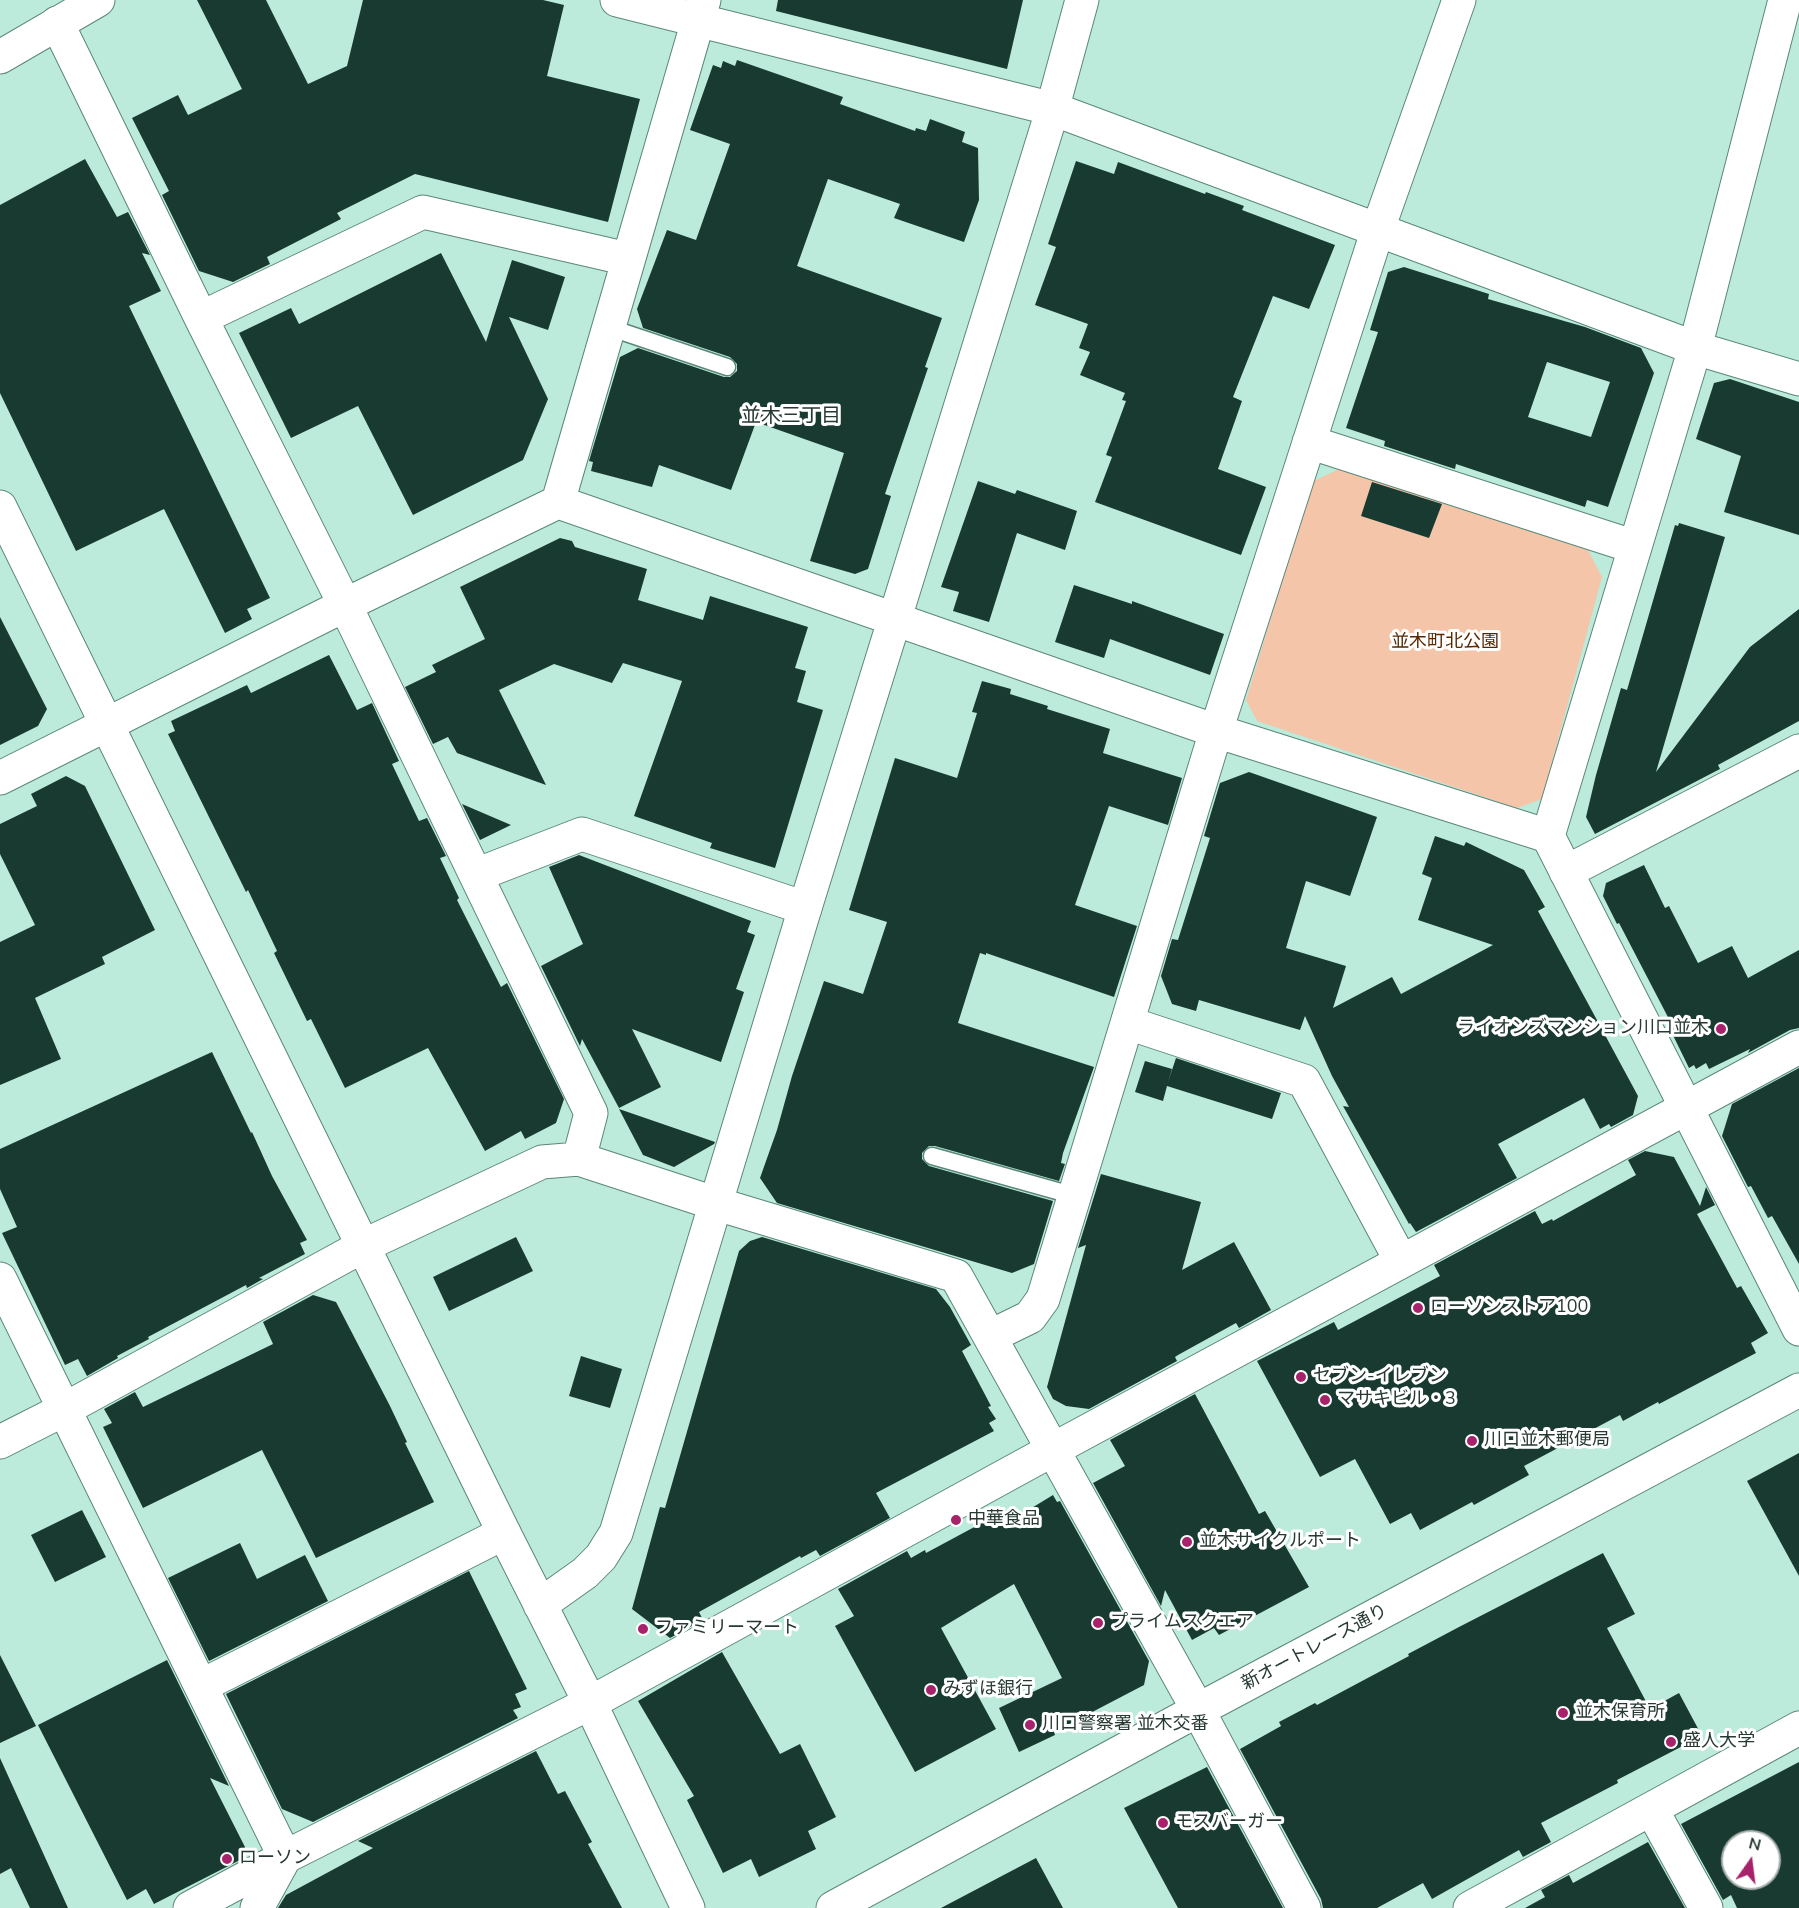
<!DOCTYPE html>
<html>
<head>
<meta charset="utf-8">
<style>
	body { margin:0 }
	#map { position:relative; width:1799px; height:1908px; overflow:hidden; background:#bcebdb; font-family:"Nunito Sans",sans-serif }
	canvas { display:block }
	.north { position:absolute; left:1721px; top:1830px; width:60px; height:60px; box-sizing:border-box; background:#fff; border:2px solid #a9b0ad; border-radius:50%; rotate:14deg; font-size:16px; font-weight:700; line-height:24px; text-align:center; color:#273933 }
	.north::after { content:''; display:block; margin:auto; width:21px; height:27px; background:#a8226b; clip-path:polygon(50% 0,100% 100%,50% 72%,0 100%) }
</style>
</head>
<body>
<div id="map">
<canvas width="1799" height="1908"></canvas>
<div class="north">N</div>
</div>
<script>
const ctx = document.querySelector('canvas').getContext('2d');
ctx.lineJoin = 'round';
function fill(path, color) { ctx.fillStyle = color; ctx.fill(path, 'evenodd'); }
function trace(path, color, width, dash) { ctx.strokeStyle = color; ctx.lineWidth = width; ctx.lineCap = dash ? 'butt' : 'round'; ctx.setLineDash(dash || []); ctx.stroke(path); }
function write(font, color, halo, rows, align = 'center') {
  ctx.font = font + ' "Nunito Sans","Noto Sans JP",sans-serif'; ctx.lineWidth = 6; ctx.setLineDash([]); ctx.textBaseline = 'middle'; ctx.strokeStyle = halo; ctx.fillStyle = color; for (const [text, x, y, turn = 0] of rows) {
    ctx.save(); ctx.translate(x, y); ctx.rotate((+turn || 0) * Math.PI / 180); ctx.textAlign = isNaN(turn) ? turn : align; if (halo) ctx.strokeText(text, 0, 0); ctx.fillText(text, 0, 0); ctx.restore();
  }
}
const green = new Path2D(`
	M 1339,469 L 1588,550 L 1602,577 L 1542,799 L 1517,808 L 1257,721 L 1246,700 L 1312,482 Z`);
const building = new Path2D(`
	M 197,0 L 266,0 L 308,84 L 347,66 L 363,0 L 543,0 L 564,5 L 547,76 L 640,99 L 608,222 L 415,174 L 337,213 L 341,219 L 267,257 L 270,264 L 233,282 L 199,271 L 162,195 L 169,191 L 132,118 L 178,95 L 188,115 L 242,89 Z
	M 778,0 L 1023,0 L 1007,69 L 776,11 Z
	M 737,60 L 843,97 L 840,104 L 915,131 L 916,128 L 926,131 L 930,119 L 965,132 L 962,142 L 978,148 L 979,200 L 964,242 L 894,218 L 900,204 L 828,179 L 797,266 L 942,318 L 925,367 L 928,368 L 885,494 L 891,496 L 868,569 L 855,574 L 810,561 L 844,453 L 756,422 L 731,490 L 659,465 L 652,487 L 591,471 L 593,462 L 589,461 L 620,357 L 638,348 L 724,377 L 730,377 L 737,371 L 737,364 L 730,357 L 643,328 L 637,309 L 667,230 L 696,240 L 730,144 L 690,130 L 713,65 L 721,68 L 723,61 L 735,66 Z
	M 85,159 L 117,217 L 128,212 L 150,255 L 142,253 L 161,291 L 129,306 L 270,598 L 247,609 L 252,619 L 225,633 L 164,509 L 76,551 L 0,393 L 0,205 Z
	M 1076,161 L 1114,174 L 1118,162 L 1205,194 L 1206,192 L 1244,206 L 1242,210 L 1335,245 L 1309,309 L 1273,296 L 1233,397 L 1242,401 L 1218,469 L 1266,487 L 1241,555 L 1095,502 L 1112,457 L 1106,455 L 1126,401 L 1122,400 L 1125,393 L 1080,375 L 1090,352 L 1079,348 L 1088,324 L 1035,305 L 1056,247 L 1048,244 Z
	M 441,253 L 486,342 L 512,260 L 565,277 L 548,330 L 509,317 L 548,399 L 523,460 L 413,515 L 358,406 L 291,438 L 239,333 L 291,308 L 299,324 Z
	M 1404,267 L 1489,294 L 1488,299 L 1585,327 L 1641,348 L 1654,373 L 1608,507 L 1587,500 L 1585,507 L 1456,464 L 1455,469 L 1384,446 L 1385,441 L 1346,428 L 1378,332 L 1370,330 L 1388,272 ZM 1547,362 L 1610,382 L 1591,437 L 1528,417 Z
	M 1730,379 L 1799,402 L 1799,535 L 1724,512 L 1741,456 L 1696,439 L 1714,383 Z
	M 978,481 L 1015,494 L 1017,490 L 1077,511 L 1065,550 L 1017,533 L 989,622 L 953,611 L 959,592 L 941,587 Z
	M 1372,482 L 1442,504 L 1429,538 L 1361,516 Z
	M 1679,523 L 1725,537 L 1656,772 L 1750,647 L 1799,609 L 1799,721 L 1718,765 L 1720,769 L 1595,834 L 1586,817 L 1596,775 L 1621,688 L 1627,690 L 1675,525 L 1678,526 Z
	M 560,538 L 572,541 L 575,547 L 647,569 L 638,600 L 703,620 L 710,596 L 808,627 L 795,668 L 806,671 L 797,702 L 823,710 L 775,868 L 710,848 L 712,843 L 634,816 L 682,681 L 623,663 L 612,683 L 554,664 L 499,690 L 546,785 L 457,753 L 448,737 L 433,744 L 405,687 L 436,672 L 432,665 L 485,639 L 460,587 Z
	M 1074,585 L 1132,604 L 1132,601 L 1224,634 L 1210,675 L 1110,639 L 1104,658 L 1055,642 Z
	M 0,617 L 47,709 L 38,726 L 0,745 Z
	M 329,655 L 357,710 L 372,703 L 399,761 L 392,764 L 419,821 L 427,818 L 446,856 L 440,858 L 459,898 L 457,900 L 501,987 L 507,983 L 564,1099 L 556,1123 L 525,1139 L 521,1131 L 485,1151 L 428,1048 L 345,1088 L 311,1019 L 307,1021 L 274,953 L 277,951 L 248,890 L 246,892 L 168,734 L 175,731 L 171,721 L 247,685 L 251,693 Z
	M 982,681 L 1011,689 L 1010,694 L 1048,706 L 1047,709 L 1110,729 L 1103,753 L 1182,778 L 1168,825 L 1109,806 L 1075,905 L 1137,926 L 1114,997 L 986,953 L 986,955 L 980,953 L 958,1023 L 1094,1067 L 1063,1153 L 1061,1163 L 1065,1164 L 1059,1181 L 935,1146 L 929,1146 L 922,1153 L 922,1159 L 929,1166 L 1053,1201 L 1034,1264 L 1012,1273 L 777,1203 L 760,1178 L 777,1130 L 792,1076 L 824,981 L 863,994 L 887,922 L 849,910 L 895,758 L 957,778 L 977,713 L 972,712 Z
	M 1249,772 L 1377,817 L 1350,896 L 1306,881 L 1286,948 L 1346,966 L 1333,1008 L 1392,977 L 1401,994 L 1493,945 L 1418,920 L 1432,878 L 1422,874 L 1435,836 L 1464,846 L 1466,842 L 1524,870 L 1545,907 L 1538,911 L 1638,1096 L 1633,1115 L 1611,1127 L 1609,1124 L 1600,1129 L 1584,1098 L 1498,1144 L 1517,1178 L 1416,1232 L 1410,1223 L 1409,1224 L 1343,1106 L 1349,1107 L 1332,1076 L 1305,1016 L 1300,1030 L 1199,1000 L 1196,1011 L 1172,1004 L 1161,976 L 1172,939 L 1178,940 L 1210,838 L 1204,836 L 1220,783 Z
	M 66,776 L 85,786 L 155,930 L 102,957 L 105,964 L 35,998 L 61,1059 L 0,1085 L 0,942 L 35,925 L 0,854 L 0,824 L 37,806 L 31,794 Z
	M 462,804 L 511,825 L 480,840 Z
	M 579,855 L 751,921 L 747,932 L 755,935 L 736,989 L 744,992 L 721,1062 L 632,1029 L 661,1087 L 619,1108 L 582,1039 L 580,1046 L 541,966 L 583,944 L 549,867 Z
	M 1644,865 L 1665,908 L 1669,906 L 1698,963 L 1732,946 L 1748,978 L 1799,950 L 1799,1028 L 1790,1030 L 1748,1053 L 1750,1049 L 1709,1069 L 1706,1063 L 1696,1069 L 1694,1065 L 1689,1068 L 1667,1023 L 1670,1021 L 1619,923 L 1617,924 L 1603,896 L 1606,883 Z
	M 212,1052 L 251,1133 L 252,1132 L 272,1176 L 307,1240 L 300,1243 L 305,1254 L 259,1278 L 263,1279 L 247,1288 L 246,1285 L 148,1337 L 149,1339 L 117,1356 L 118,1358 L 87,1376 L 78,1359 L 65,1365 L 2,1233 L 17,1227 L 0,1189 L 0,1149 Z
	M 1176,1058 L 1281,1093 L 1272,1119 L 1167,1086 L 1163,1101 L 1135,1092 L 1145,1061 L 1172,1069 L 1168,1082 Z
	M 1799,1068 L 1799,1264 L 1772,1216 L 1768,1218 L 1751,1186 L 1748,1187 L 1722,1136 L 1732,1104 Z
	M 619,1109 L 715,1142 L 714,1144 L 674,1167 L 643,1155 Z
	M 1645,1151 L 1674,1157 L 1700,1206 L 1706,1187 L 1715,1205 L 1697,1214 L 1737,1288 L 1741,1286 L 1768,1333 L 1751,1343 L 1756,1353 L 1659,1404 L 1658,1402 L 1623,1421 L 1620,1415 L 1524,1466 L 1529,1475 L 1474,1505 L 1472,1502 L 1420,1530 L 1411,1513 L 1390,1524 L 1355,1459 L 1320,1477 L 1257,1361 L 1334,1322 L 1338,1330 L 1440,1276 L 1434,1265 L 1535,1211 L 1542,1224 L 1552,1219 L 1553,1221 L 1636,1175 L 1628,1160 Z
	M 1101,1174 L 1201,1202 L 1182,1270 L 1234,1242 L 1271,1310 L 1239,1328 L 1236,1323 L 1178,1355 L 1175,1357 L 1177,1361 L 1089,1409 L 1066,1406 L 1053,1399 L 1047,1387 L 1086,1245 L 1078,1248 Z
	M 516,1237 L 533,1271 L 449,1311 L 433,1277 Z
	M 762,1237 L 936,1289 L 950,1307 L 971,1345 L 962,1351 L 991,1406 L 988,1407 L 996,1419 L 989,1423 L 994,1431 L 876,1493 L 890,1518 L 820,1556 L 816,1550 L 801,1558 L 800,1556 L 699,1612 L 703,1620 L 670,1638 L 632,1609 L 660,1507 L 665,1508 L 739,1251 L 750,1241 Z
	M 313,1295 L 336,1302 L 390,1406 L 407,1442 L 405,1443 L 434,1502 L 316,1558 L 262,1450 L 143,1508 L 103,1427 L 112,1423 L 104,1409 L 135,1392 L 143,1407 L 273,1344 L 263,1322 Z
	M 581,1356 L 622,1369 L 610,1408 L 569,1396 Z
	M 1195,1394 L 1259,1514 L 1265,1511 L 1309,1587 L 1219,1635 L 1214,1628 L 1192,1640 L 1165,1590 L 1161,1606 L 1093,1483 L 1125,1466 L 1110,1440 Z
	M 1799,1453 L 1799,1576 L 1747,1481 Z
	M 1053,1495 L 1057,1502 L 1060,1501 L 1149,1661 L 1144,1685 L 1054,1732 L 1055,1735 L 1019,1752 L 999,1708 L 1062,1678 L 1014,1584 L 941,1628 L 996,1729 L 915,1772 L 835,1626 L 854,1616 L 838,1589 L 907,1551 L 911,1558 L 925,1550 L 926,1553 L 1006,1510 L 1012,1520 Z
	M 82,1510 L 106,1557 L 55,1582 L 31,1535 Z
	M 240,1543 L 257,1579 L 305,1555 L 328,1601 L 209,1661 L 168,1578 Z
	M 1603,1553 L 1635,1614 L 1607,1628 L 1650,1709 L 1679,1693 L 1702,1736 L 1617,1780 L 1618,1783 L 1541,1823 L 1551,1842 L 1523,1857 L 1519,1850 L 1432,1899 L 1423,1883 L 1377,1908 L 1323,1908 L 1321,1899 L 1240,1749 L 1281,1726 L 1279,1722 L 1315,1703 L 1317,1705 L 1409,1656 L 1408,1654 L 1459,1627 Z
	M 469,1571 L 527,1689 L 515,1694 L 521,1707 L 513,1710 L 518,1718 L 313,1822 L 282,1809 L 226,1694 Z
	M 722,1652 L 780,1754 L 800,1744 L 836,1817 L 808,1831 L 816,1849 L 759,1877 L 751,1859 L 723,1873 L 687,1800 L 694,1796 L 638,1701 Z
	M 0,1655 L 36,1726 L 0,1743 Z
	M 167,1660 L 229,1786 L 210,1778 L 245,1847 L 242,1859 L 154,1904 L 146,1889 L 127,1900 L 38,1725 Z
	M 536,1751 L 558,1794 L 565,1791 L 592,1842 L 588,1844 L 622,1908 L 278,1908 L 286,1895 L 373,1848 L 358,1841 Z
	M 0,1758 L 68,1908 L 30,1908 L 11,1868 L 0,1874 Z
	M 1799,1762 L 1799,1908 L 1737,1908 L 1731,1895 L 1723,1900 L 1681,1824 ZM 1733,1842 L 1769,1842 L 1769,1878 L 1733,1878 Z
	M 1207,1767 L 1283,1908 L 1178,1908 L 1124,1808 Z
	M 1648,1842 L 1685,1908 L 1525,1908 L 1545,1897 L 1541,1890 L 1569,1875 L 1573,1883 Z
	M 1036,1858 L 1063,1908 L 941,1908 Z`);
const service = new Path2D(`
	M 608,327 L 727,367
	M 932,1156 L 1075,1196`);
const minor = new Path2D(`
	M 617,0 L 1053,109 L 1695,348 L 1799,379
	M 57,23 L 201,318 L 345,605 L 591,1113 L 579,1159
	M 201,318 L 423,212 L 628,259
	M 1309,442 L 1635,547
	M 558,502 L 704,0
	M 0,778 L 345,605 L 558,502 L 1216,731 L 1548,836 L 1695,348 L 1785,0
	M 1566,872 L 1799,751
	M 476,875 L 582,834 L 805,908
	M 1128,1023 L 1304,1081 L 1401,1261
	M 0,1279 L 285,1857
	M 991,1336 L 1030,1317 L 1043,1299 L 1216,731 L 1378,229 L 1459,0
	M 0,1442 L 65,1409 L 363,1246 L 542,1162 L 579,1159 L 717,1204 L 956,1276 L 1198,1710 L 1304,1908
	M 201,1686 L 504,1533
	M 1652,1810 L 1706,1908
	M 190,1908 L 285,1857 L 590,1703 L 1054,1449 L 1799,1047
	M 257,1908 L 285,1857
	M 1470,1908 L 1799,1728`);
const tertiary = new Path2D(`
	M 0,57 L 98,0
	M 0,507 L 504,1533 L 590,1703 L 688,1908
	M 1548,836 L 1799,1329
	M 540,1605 L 585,1573 L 601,1557 L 616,1533 L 805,908 L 1049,121 L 1082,0
	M 833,1908 L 1198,1710 L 1799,1390`);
const markers = [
	[1721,1029,6,"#a8226b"],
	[1418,1308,6,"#a8226b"],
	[1301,1377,6,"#a8226b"],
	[1325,1400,6,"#a8226b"],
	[1472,1441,6,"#a8226b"],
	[956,1520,6,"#a8226b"],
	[1187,1542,6,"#a8226b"],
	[1098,1623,6,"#a8226b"],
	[643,1629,6,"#a8226b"],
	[931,1690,6,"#a8226b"],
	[1563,1713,6,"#a8226b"],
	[1030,1725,6,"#a8226b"],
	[1671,1742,6,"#a8226b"],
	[1163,1823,6,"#a8226b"],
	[227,1859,6,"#a8226b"]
];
const parkNames = [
	["並木町北公園",1445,643]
];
const poiNames = [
	["ライオンズマンション川口並木",1709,1029,"right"],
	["ローソンストア100",1430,1308],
	["セブン-イレブン",1313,1377],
	["マサキビル・3",1337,1400],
	["川口並木郵便局",1484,1441],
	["中華食品",968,1520],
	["並木サイクルポート",1199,1542],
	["プライムスクエア",1110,1623],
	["ファミリーマート",655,1629],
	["みずほ銀行",943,1690],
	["並木保育所",1575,1713],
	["川口警察署 並木交番",1042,1725],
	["盛人大学",1683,1742],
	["モスバーガー",1175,1823],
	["ローソン",239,1859]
];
const streetNames = [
	["新オートレース通り",1315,1648,-28]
];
const neighbourhoodNames = [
	["並木三丁目",791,417]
];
fill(green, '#f4c5a9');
fill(building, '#183a31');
trace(service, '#5b8779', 19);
trace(minor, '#5b8779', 35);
trace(tertiary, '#5b8779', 35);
trace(service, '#fff', 16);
trace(minor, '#fff', 33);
trace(tertiary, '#fff', 33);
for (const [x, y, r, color] of markers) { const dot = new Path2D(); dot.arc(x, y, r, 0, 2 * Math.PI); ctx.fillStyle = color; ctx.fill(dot); trace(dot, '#fff', 2); }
write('18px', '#572802', '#fff', parkNames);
write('18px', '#273933', '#fff', poiNames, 'left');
write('18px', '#273933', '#fff', streetNames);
write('20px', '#273933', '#fff', neighbourhoodNames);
</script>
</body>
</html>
